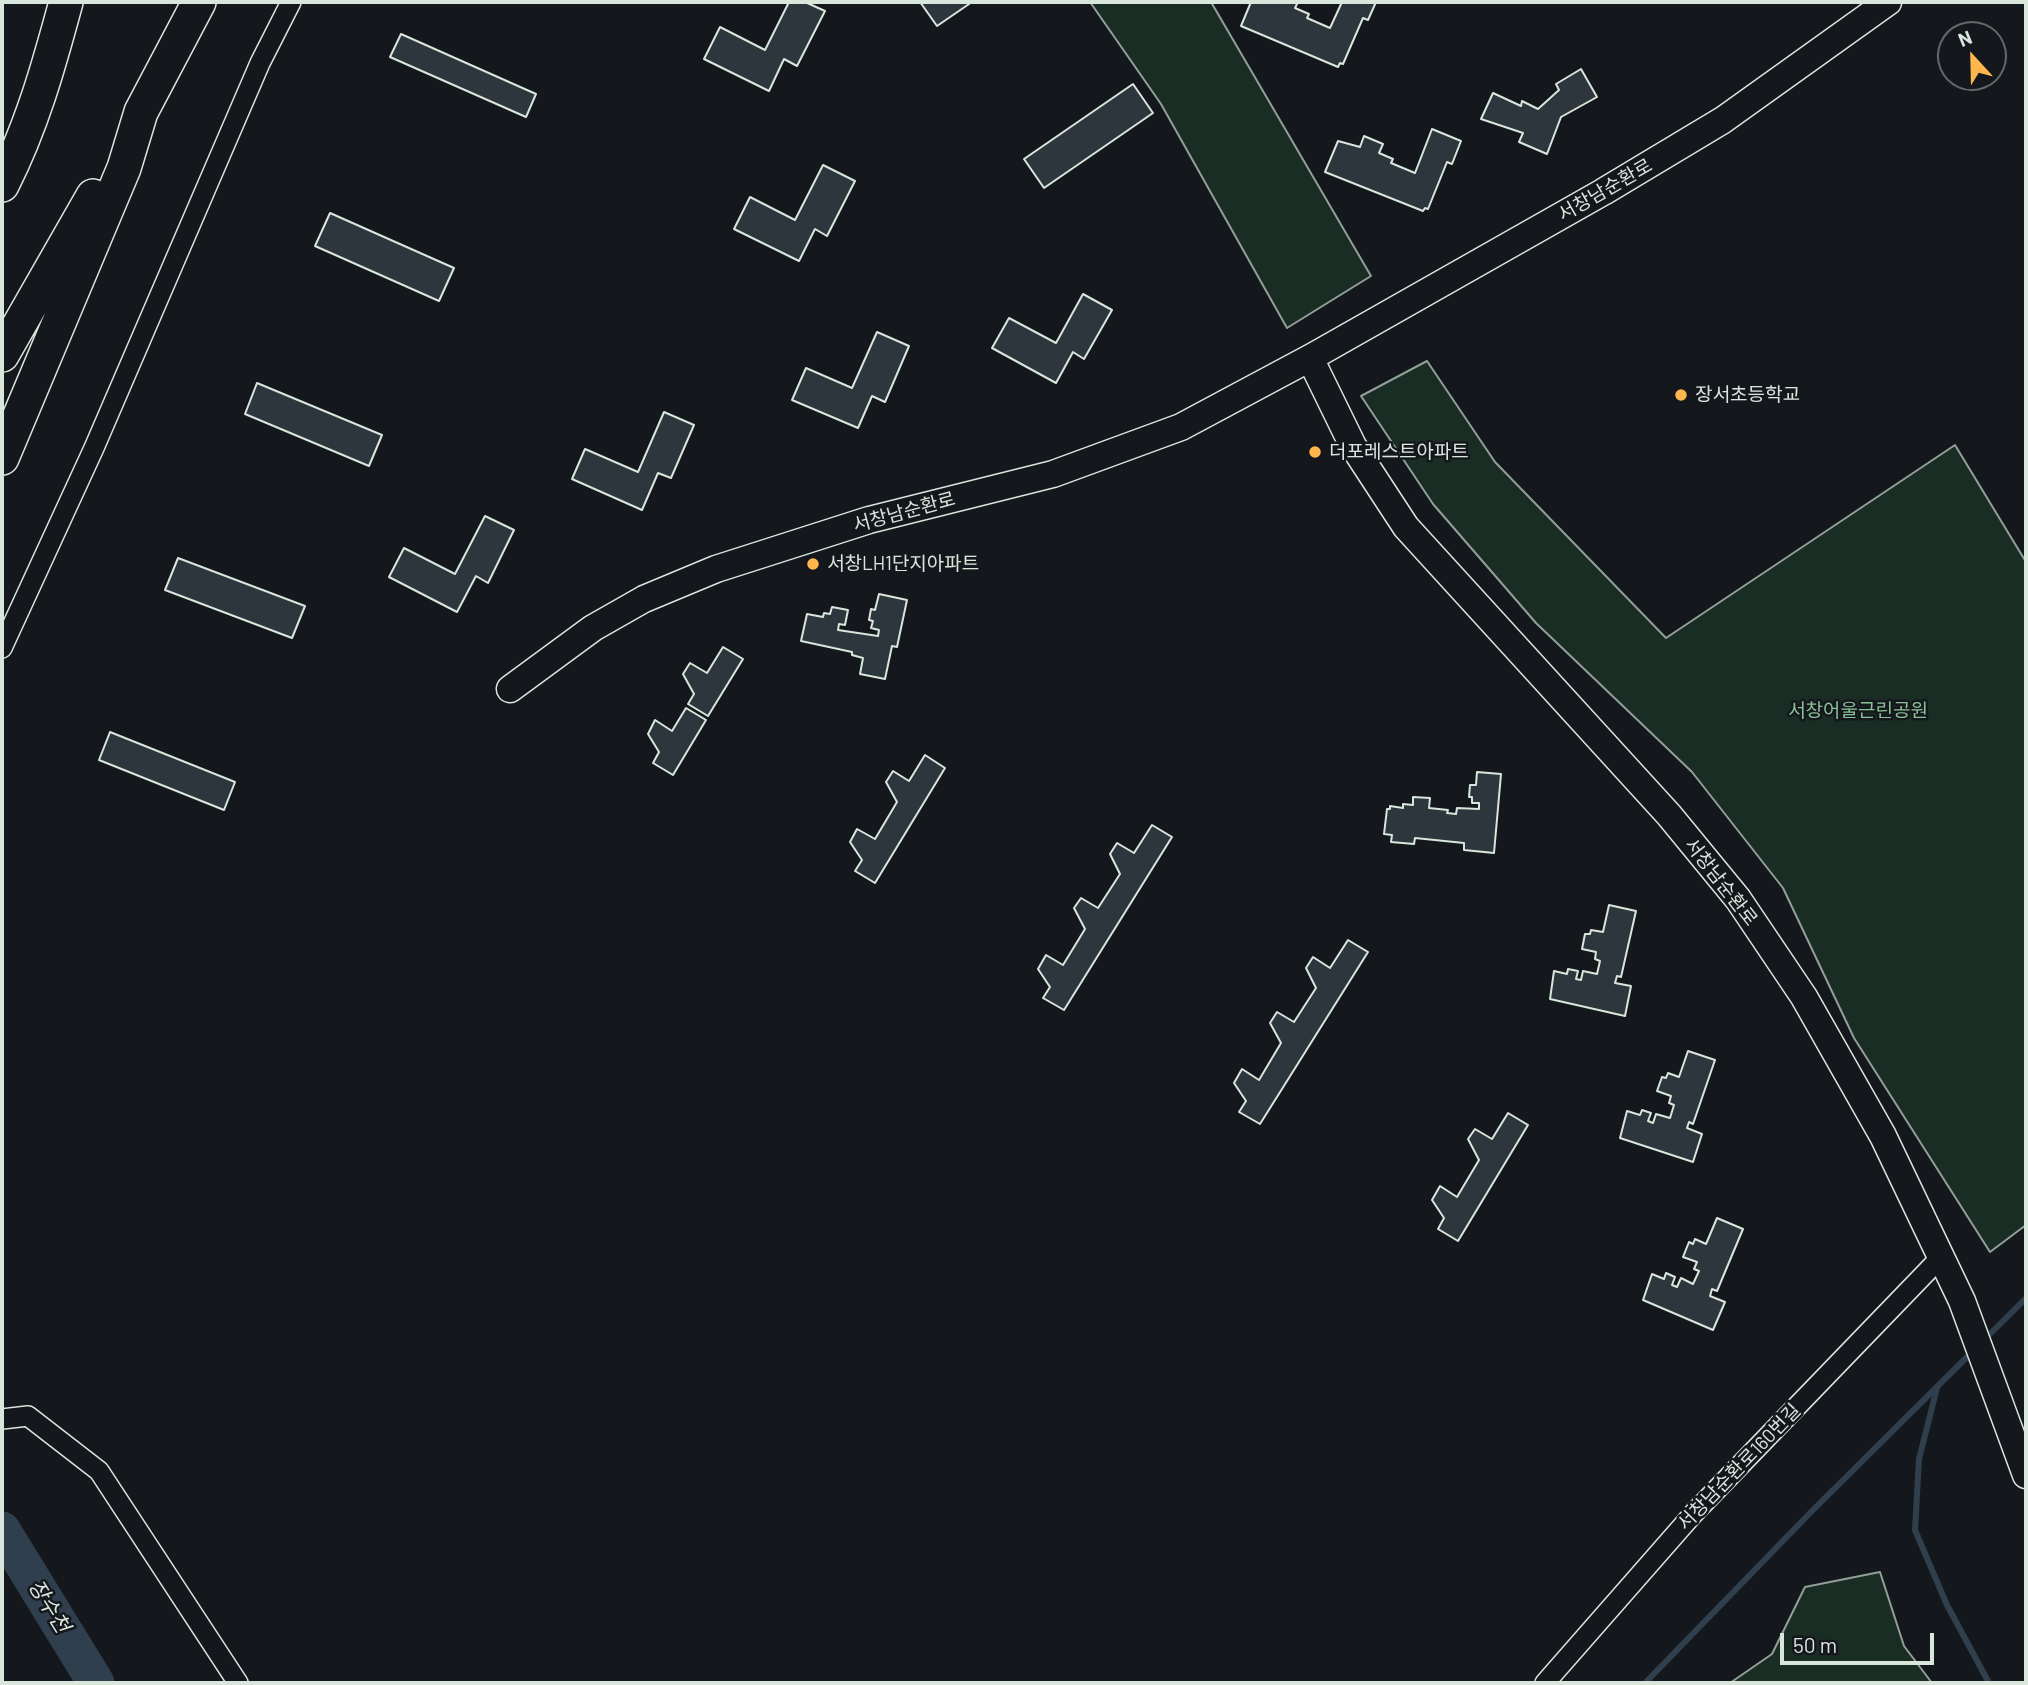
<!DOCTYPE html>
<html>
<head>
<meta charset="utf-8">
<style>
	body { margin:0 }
	#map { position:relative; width:2028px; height:1685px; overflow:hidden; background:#14181c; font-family:Barlow,sans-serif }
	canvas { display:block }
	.frame { position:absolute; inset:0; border:4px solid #d8e6dc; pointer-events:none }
	.north { position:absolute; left:1937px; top:21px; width:70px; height:70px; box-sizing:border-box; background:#14181c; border:2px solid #626a69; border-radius:50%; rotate:338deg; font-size:19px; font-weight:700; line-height:28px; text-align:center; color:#d8e6dc }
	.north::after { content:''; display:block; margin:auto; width:24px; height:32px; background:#ffb74d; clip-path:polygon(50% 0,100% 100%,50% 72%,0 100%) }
	.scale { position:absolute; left:1780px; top:1633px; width:154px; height:32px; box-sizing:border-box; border:4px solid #d8e6dc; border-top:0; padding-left:9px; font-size:21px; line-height:24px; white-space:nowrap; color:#d8e6dc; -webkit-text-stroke:5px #14181c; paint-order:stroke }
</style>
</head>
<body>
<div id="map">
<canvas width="2028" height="1685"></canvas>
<div class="frame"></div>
<div class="north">N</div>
<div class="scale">50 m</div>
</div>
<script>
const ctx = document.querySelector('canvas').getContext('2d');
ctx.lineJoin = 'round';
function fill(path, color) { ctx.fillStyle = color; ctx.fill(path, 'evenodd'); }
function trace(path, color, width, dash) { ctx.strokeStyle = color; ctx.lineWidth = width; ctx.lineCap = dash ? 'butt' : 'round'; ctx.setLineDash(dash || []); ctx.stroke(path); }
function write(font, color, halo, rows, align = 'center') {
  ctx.font = font + ' Barlow,"Noto Sans KR",sans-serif'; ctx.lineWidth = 5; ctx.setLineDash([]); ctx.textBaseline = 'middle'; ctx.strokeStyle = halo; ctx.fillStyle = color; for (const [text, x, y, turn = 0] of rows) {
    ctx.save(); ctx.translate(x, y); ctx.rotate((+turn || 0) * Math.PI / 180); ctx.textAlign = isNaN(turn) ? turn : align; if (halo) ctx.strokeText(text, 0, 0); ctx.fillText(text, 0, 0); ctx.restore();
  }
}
const green = new Path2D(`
	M 1090,2 L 1211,2 L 1371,276 L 1287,328 L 1161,104 Z
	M 1427,361 L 1495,462 L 1666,638 L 1955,445 L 2026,562 L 2026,1225 L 1990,1252 L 1854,1038 L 1783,888 L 1692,772 L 1536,623 L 1433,504 L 1361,396 Z
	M 1880,1572 L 1904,1646 L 1932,1683 L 1730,1683 L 1772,1654 L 1805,1587 Z`);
const stream = new Path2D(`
	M 1983,1341 L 2026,1298
	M 1937,1388 L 1919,1459 L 1915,1530 L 1947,1605 L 1989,1683
	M 1645,1683 L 1810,1513 L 1973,1351`);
const river = new Path2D(`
	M 2,1530 L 96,1683`);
const building = new Path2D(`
	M 789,2 L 805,2 L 825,11 L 797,66 L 784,59 L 769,91 L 704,59 L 720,27 L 765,50 Z
	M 920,2 L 972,2 L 937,26 Z
	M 1251,2 L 1298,2 L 1295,8 L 1309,14 L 1307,18 L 1330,28 L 1342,2 L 1376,2 L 1368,20 L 1363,18 L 1343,64 L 1340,63 L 1338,67 L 1241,26 Z
	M 401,34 L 536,94 L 526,117 L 390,57 Z
	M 1581,69 L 1597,97 L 1561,117 L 1547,154 L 1519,142 L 1523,133 L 1481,119 L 1493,93 L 1521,106 L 1522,101 L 1538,109 L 1559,90 L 1556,84 Z
	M 1133,84 L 1153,113 L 1044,188 L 1024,159 Z
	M 1432,129 L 1461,141 L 1452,164 L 1447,162 L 1428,209 L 1425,208 L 1423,211 L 1325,172 L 1338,141 L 1360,147 L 1364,136 L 1383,144 L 1379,153 L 1393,159 L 1391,163 L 1415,173 Z
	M 823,165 L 855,181 L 827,236 L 815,229 L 799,261 L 734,229 L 750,197 L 795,220 Z
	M 330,213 L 454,268 L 439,301 L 315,246 Z
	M 1083,294 L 1112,310 L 1084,359 L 1073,352 L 1056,383 L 992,348 L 1009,318 L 1056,343 Z
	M 877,332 L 909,346 L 885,402 L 872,396 L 858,428 L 792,400 L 806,368 L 852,388 Z
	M 257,383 L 382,435 L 369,466 L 245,414 Z
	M 664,412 L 694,425 L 671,478 L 658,473 L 642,510 L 572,479 L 585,449 L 638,472 Z
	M 485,516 L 514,530 L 488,583 L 476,576 L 457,612 L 389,577 L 404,548 L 455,574 Z
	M 178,558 L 305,606 L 292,638 L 165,590 Z
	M 879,594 L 907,600 L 897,647 L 892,646 L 885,679 L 860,674 L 863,658 L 852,655 L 852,652 L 801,641 L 807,614 L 823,617 L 824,613 L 830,614 L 832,607 L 848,610 L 845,625 L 839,624 L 838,630 L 878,636 L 879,630 L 871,628 L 873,621 L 869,620 L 871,609 L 875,610 Z
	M 723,647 L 743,659 L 708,716 L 688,704 L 694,694 L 683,674 L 690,663 L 707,673 Z
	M 686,708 L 706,720 L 673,775 L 653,763 L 659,752 L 648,734 L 655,720 L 672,731 Z
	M 110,732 L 235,782 L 224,810 L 99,760 Z
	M 925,755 L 945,768 L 875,883 L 855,871 L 862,860 L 850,842 L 857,829 L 875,839 L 897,802 L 886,782 L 893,771 L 909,781 Z
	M 1477,772 L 1501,774 L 1494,853 L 1464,850 L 1464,843 L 1415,838 L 1414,844 L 1391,842 L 1392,835 L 1384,834 L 1387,809 L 1390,809 L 1390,806 L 1403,808 L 1403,804 L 1413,805 L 1413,797 L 1430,798 L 1429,808 L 1448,810 L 1447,813 L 1456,814 L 1457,808 L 1479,809 L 1479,803 L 1472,803 L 1472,797 L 1469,797 L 1470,785 L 1476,785 Z
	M 1152,825 L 1172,837 L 1064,1010 L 1043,998 L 1050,987 L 1038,969 L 1046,955 L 1063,965 L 1085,929 L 1074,908 L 1081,898 L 1098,908 L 1120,874 L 1110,854 L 1117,843 L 1134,853 Z
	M 1609,905 L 1636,911 L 1621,977 L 1617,976 L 1615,983 L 1631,986 L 1625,1016 L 1550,999 L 1554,971 L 1567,974 L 1568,969 L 1578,971 L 1576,979 L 1581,980 L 1583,971 L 1597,974 L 1600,961 L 1595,959 L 1596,952 L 1582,949 L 1585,934 L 1590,934 L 1591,930 L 1603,932 Z
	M 1348,940 L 1368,952 L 1260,1124 L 1239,1112 L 1246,1101 L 1234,1083 L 1242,1069 L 1259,1080 L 1281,1043 L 1270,1023 L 1277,1012 L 1294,1022 L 1316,988 L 1306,968 L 1313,957 L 1330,968 Z
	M 1688,1051 L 1715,1060 L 1693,1124 L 1689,1122 L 1687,1128 L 1702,1134 L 1693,1162 L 1620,1138 L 1627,1111 L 1640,1115 L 1642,1110 L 1651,1113 L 1648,1121 L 1653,1123 L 1656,1114 L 1670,1118 L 1674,1105 L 1669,1103 L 1671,1096 L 1657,1091 L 1662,1077 L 1666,1078 L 1668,1073 L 1679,1077 Z
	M 1508,1113 L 1528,1125 L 1458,1241 L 1438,1229 L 1444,1218 L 1432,1200 L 1440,1186 L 1457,1197 L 1479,1160 L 1468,1139 L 1475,1129 L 1492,1139 Z
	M 1717,1218 L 1743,1229 L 1717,1291 L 1712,1289 L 1710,1296 L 1725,1302 L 1713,1330 L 1643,1300 L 1652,1274 L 1664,1279 L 1666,1273 L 1675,1277 L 1672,1285 L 1677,1287 L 1681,1278 L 1693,1284 L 1699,1271 L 1694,1269 L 1697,1262 L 1683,1257 L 1689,1242 L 1693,1244 L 1695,1239 L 1706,1244 Z`);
const street = new Path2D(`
	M 2,648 L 94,448 L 260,63 L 291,2
	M 2,1419 L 28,1416 L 99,1471 L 238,1683
	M 1545,1683 L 1694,1513 L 1941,1257`);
const secondary = new Path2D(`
	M 1310,358 L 1353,446 L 1406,527 L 1669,815 L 1738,899 L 1804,997 L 1883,1136 L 1962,1301 L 2026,1475
	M 510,689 L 593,628 L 644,599 L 716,569 L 869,520 L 1053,474 L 1181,427 L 1310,358 L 1603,192 L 1723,120 L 1888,2`);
const highway = new Path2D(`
	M 2,185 C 32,126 49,65 66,2
	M 2,355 L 93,196
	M 2,458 L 124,168 L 141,112 L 199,2`);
const markers = [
	[1681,395,7,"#ffb74d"],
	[1315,452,7,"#ffb74d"],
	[813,564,7,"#ffb74d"]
];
const streetNames = [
	["서창남순환로",1605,190,-30],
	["서창남순환로",904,512,-15],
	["서창남순환로",1721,882,52],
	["서창남순환로160번길",1739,1467,-46]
];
const poiNames = [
	["장서초등학교",1695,395],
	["더포레스트아파트",1329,452],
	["서창LH1단지아파트",827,564]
];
const parkNames = [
	["서창어울근린공원",1858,711]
];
const waterNames = [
	["장수천",49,1606,58]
];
fill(green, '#1a2d24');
trace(green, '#939e99', 2);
trace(stream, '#2f3f4d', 6);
trace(river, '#2f3f4d', 37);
fill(building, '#2c363c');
trace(building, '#d8e6dc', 2);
trace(street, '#d8e6dc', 22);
trace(secondary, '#d8e6dc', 29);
trace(highway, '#d8e6dc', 36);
trace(street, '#14181c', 19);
trace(secondary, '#14181c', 26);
trace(highway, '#14181c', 33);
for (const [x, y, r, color] of markers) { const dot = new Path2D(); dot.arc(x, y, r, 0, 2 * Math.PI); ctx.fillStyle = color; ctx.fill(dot); trace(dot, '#14181c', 2.5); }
write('19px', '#d8e6dc', '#14181c', streetNames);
write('19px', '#d8e6dc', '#14181c', poiNames, 'left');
write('19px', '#8ac095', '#14181c', parkNames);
write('italic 21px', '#d8e6dc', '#14181c', waterNames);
</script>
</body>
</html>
